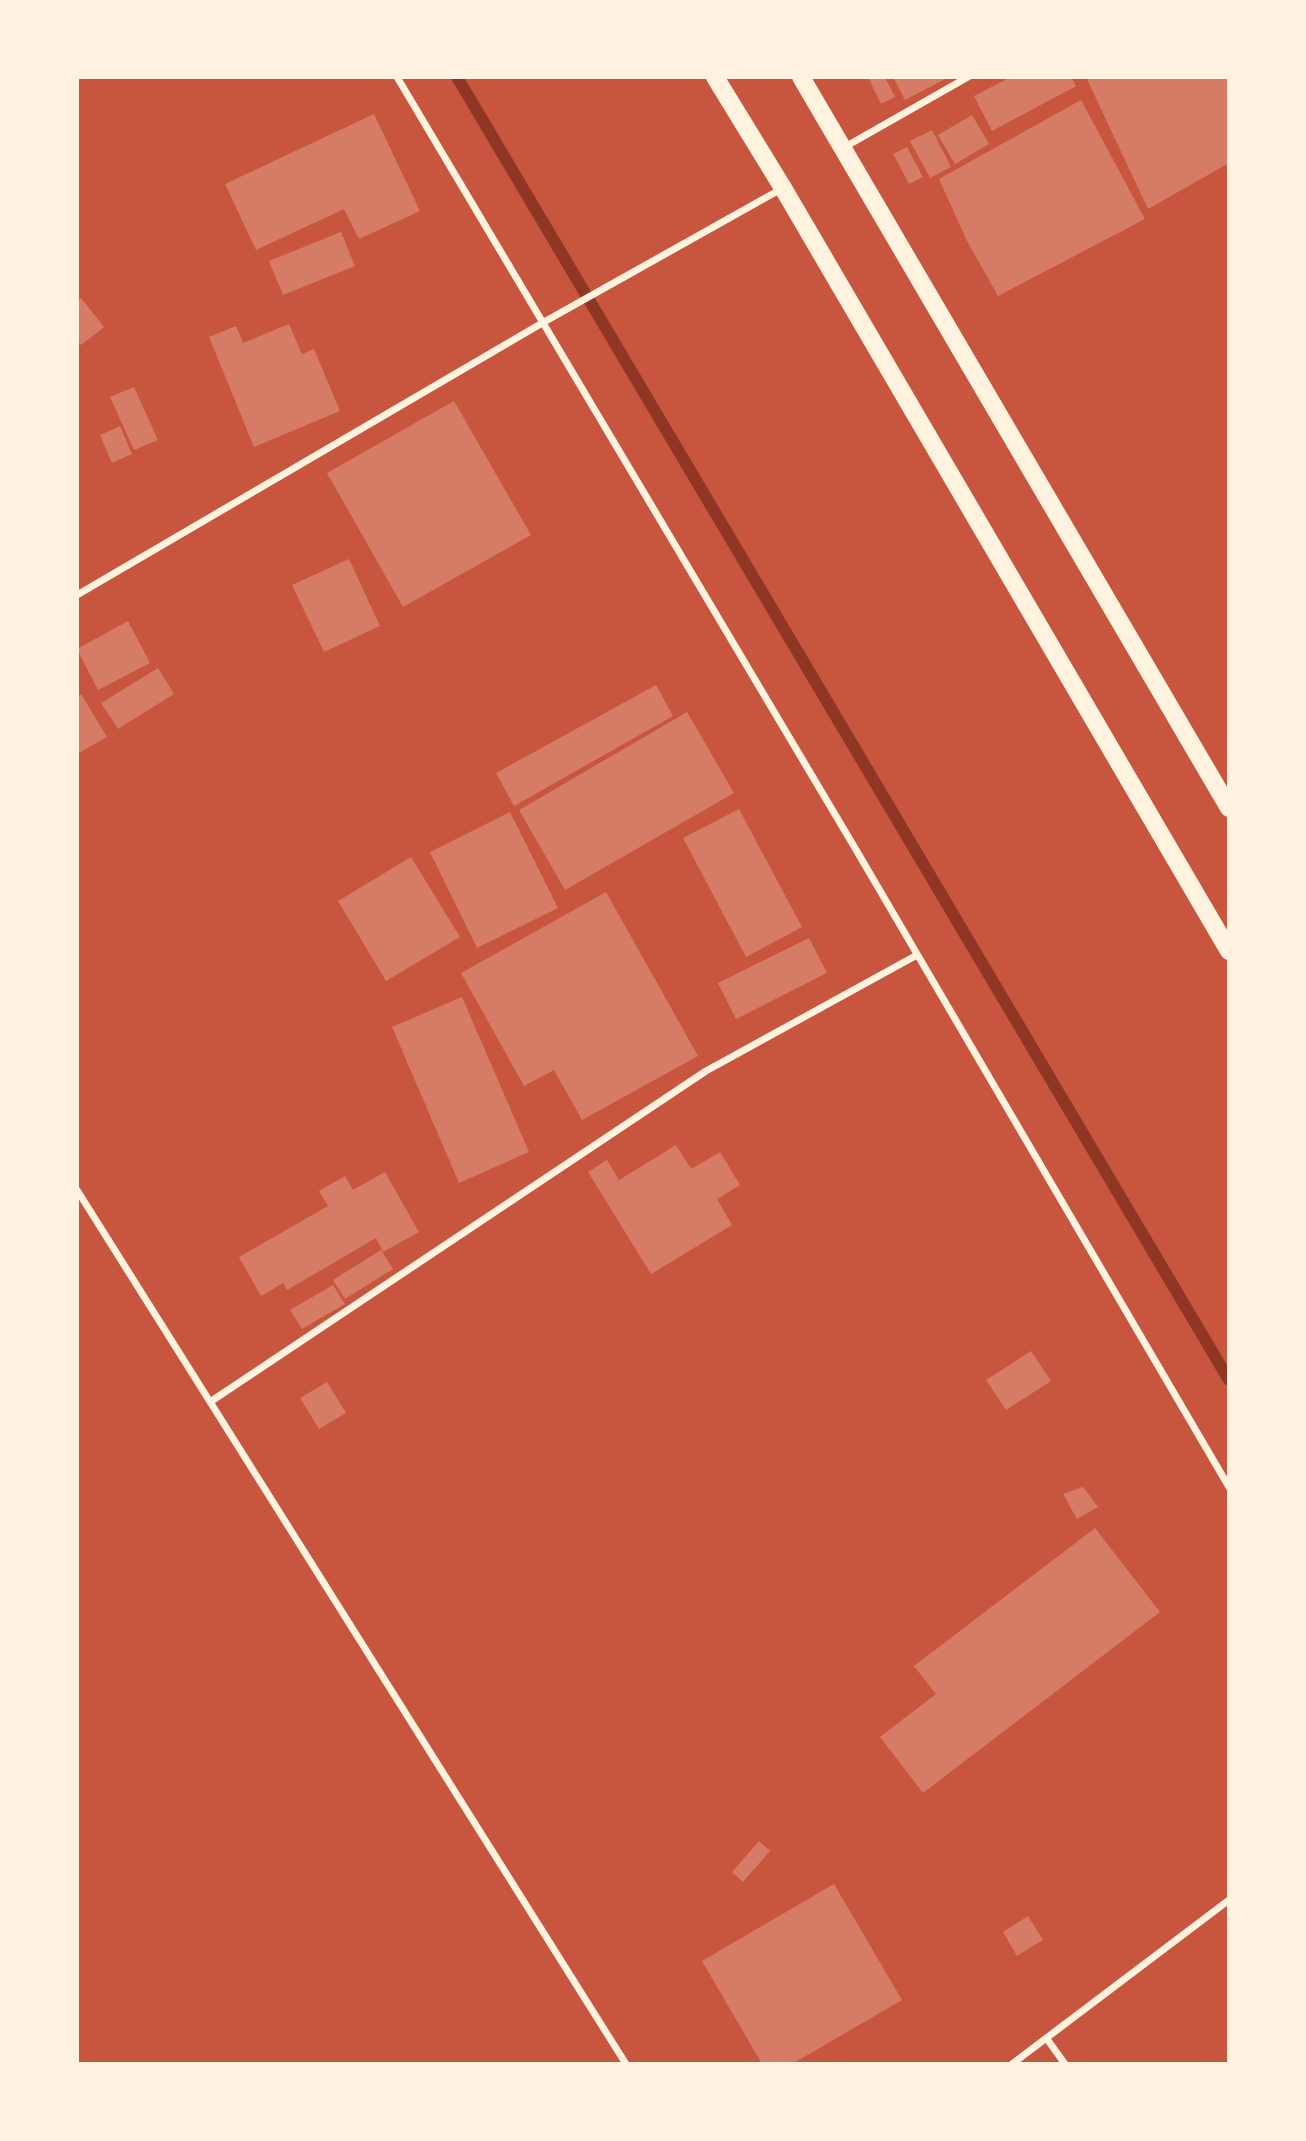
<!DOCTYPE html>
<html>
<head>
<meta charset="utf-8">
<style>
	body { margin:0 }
	#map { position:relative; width:1306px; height:2141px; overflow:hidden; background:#c8553d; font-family:Roboto,sans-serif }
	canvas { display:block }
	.frame { position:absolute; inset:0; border:79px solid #fff3e0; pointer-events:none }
</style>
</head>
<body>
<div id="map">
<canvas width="1306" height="2141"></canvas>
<div class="frame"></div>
</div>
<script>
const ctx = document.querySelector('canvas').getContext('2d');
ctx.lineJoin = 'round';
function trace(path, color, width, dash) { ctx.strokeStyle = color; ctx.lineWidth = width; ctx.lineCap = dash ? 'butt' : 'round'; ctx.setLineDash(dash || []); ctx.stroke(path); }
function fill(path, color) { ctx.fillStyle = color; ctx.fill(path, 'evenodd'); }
const stream = new Path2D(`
	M 457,77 L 1229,1380`);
const building = new Path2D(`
	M 868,77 L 885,77 L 895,97 L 881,104 Z
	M 893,77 L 949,77 L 905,100 Z
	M 1011,77 L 1071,77 L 1076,86 L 992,131 L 974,96 Z
	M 1086,77 L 1229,77 L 1229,163 L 1148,209 Z
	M 1081,100 L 1145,219 L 998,296 L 967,241 L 939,179 Z
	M 374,114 L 420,211 L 359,239 L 344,209 L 256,250 L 225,184 Z
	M 972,115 L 989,144 L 955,164 L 938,135 Z
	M 932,130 L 951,167 L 930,178 L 910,141 Z
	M 907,147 L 923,177 L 909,184 L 893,154 Z
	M 341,232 L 355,266 L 283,295 L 269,261 Z
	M 81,298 L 104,327 L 81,345 L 77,340 L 77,301 Z
	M 289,324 L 302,354 L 314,349 L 340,411 L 254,447 L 209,337 L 236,326 L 243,343 Z
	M 134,387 L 158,440 L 134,450 L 110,397 Z
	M 454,401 L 531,535 L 403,607 L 327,473 Z
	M 120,426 L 132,454 L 112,463 L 100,435 Z
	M 349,559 L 380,626 L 324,652 L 292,585 Z
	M 128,621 L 150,663 L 98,690 L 77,649 Z
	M 158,668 L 174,694 L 118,729 L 101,703 Z
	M 656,685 L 673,716 L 514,806 L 496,773 Z
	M 81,694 L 107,737 L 77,754 L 77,697 Z
	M 687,712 L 734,793 L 565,890 L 519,810 Z
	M 739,809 L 802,927 L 746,957 L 683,838 Z
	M 510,812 L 558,908 L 477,948 L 430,852 Z
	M 411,857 L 460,937 L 386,981 L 338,901 Z
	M 606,892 L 698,1056 L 582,1120 L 554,1070 L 524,1086 L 461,973 Z
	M 809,938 L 827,973 L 736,1019 L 718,983 Z
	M 462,997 L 529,1152 L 459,1183 L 392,1027 Z
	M 676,1145 L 691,1169 L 720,1152 L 740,1185 L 717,1199 L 732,1225 L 651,1274 L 588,1172 L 607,1160 L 619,1180 Z
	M 385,1172 L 419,1232 L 383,1252 L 376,1238 L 287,1290 L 283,1283 L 261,1296 L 239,1257 L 328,1206 L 319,1191 L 345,1176 L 353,1190 Z
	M 381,1250 L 393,1269 L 345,1299 L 333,1280 Z
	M 333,1285 L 345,1304 L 302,1329 L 290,1310 Z
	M 1031,1351 L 1051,1381 L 1006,1410 L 986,1380 Z
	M 327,1382 L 346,1413 L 319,1429 L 300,1398 Z
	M 1083,1487 L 1098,1507 L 1077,1519 L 1063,1494 Z
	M 1095,1528 L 1160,1612 L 923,1793 L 880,1737 L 936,1694 L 914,1666 Z
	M 759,1841 L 770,1851 L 743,1882 L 732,1872 Z
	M 834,1884 L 902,2000 L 792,2064 L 762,2064 L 702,1961 Z
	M 1028,1916 L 1043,1940 L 1017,1956 L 1003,1932 Z`);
const minor = new Path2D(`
	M 397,77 L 855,848 L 1229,1487
	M 843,148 L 968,77
	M 77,595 L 544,322 L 783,188
	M 77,1190 L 626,2064
	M 210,1402 L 706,1071 L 917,955
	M 1047,2039 L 1065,2064
	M 1012,2064 L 1229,1900`);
const primary = new Path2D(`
	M 715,77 L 783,188 L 1229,951
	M 801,77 L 1229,808`);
trace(stream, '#8f3625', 12);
fill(building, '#d67c66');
trace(minor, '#fff3e0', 7);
trace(primary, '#fff3e0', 18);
</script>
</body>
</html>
